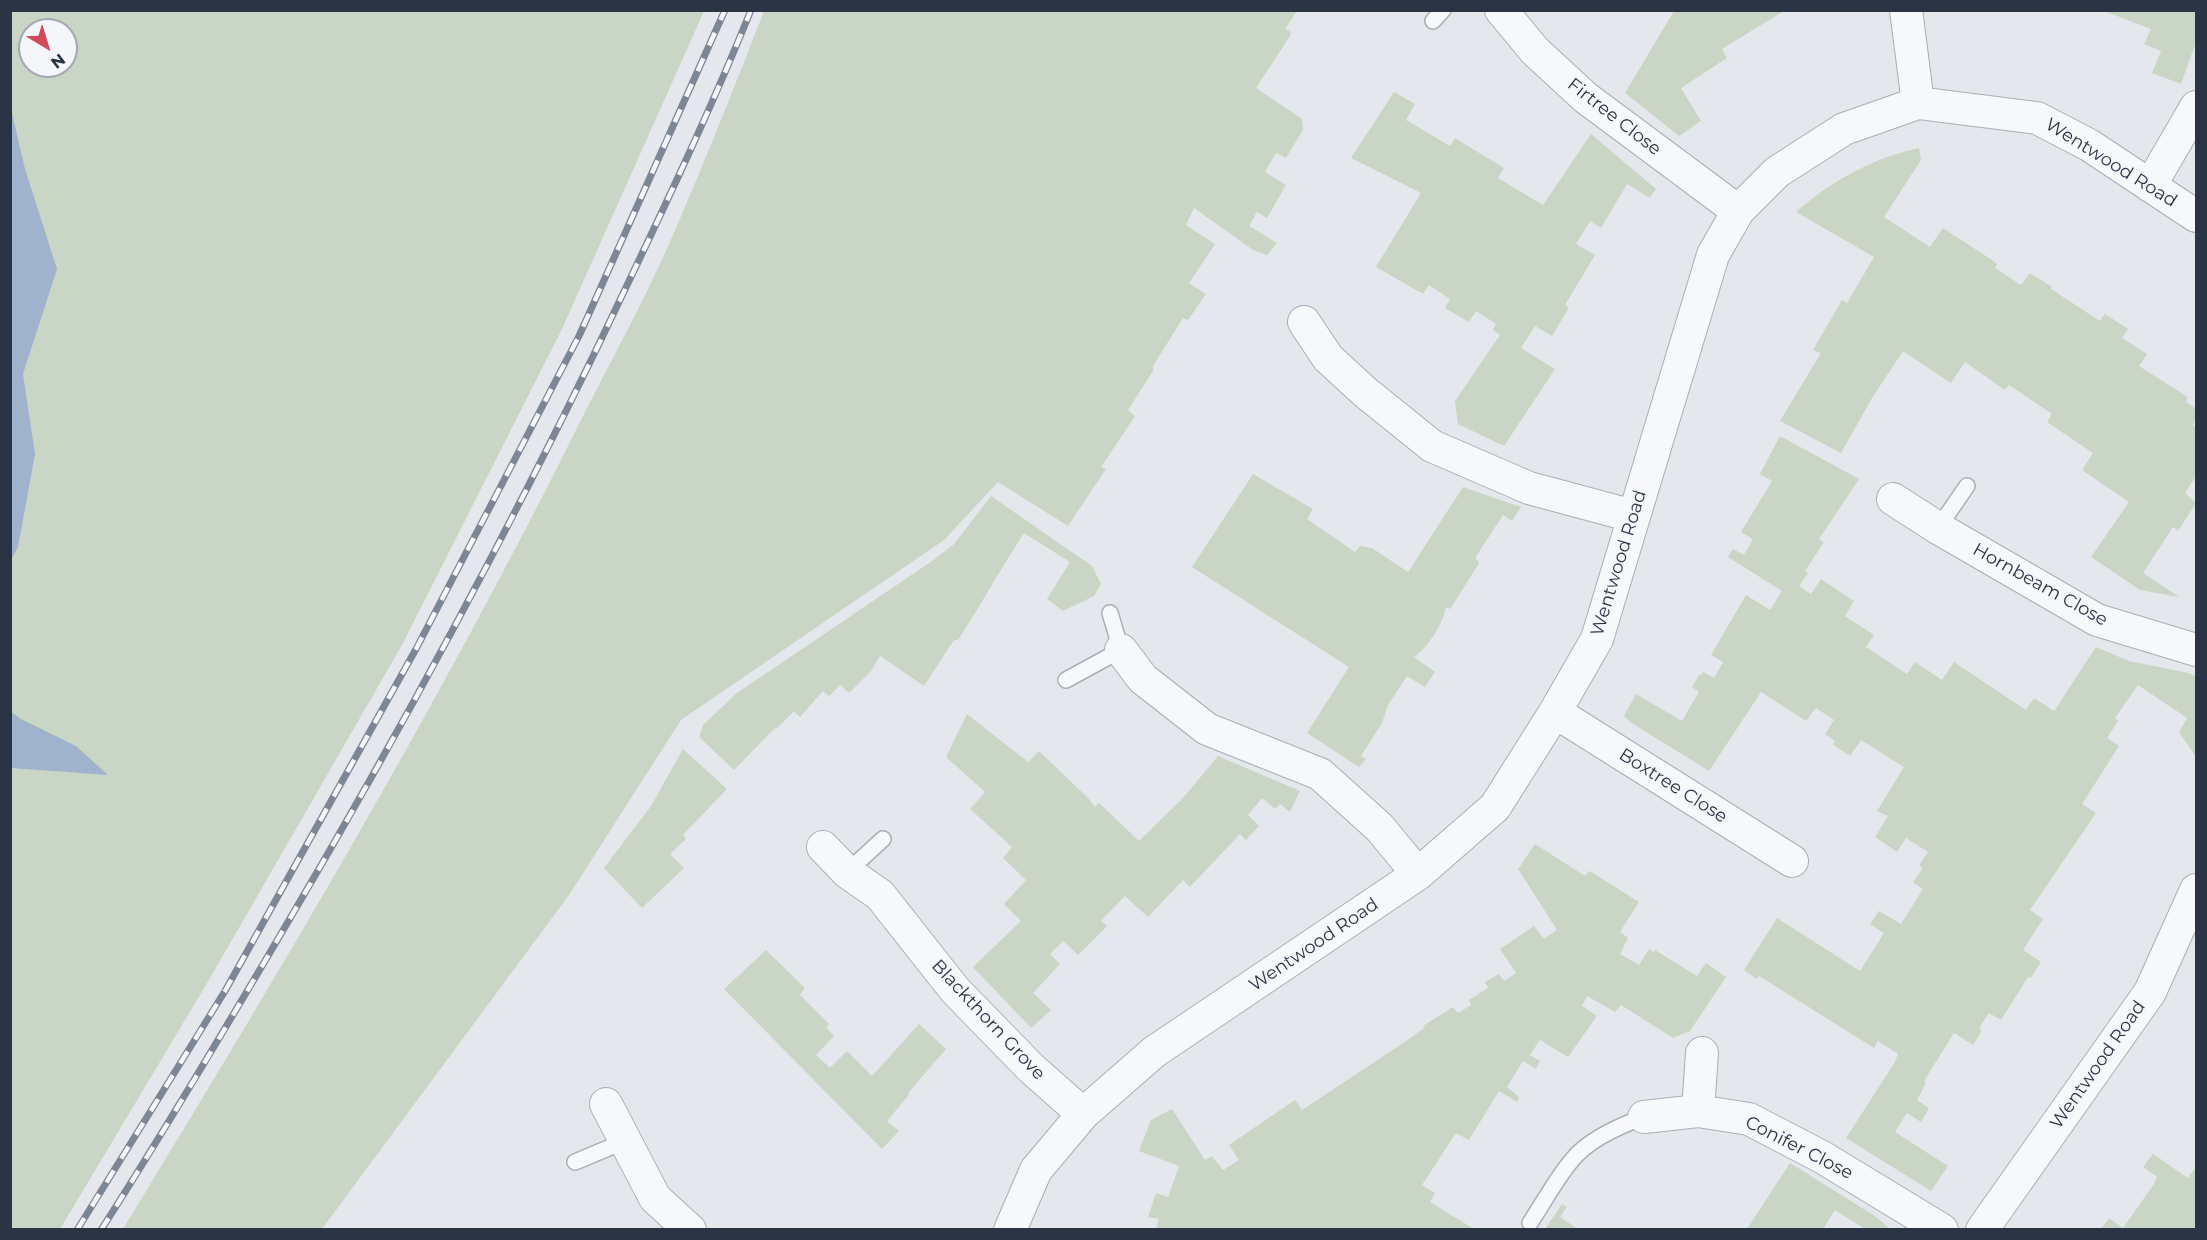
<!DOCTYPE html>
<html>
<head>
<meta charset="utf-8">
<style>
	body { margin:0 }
	#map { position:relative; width:2207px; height:1240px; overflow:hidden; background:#e4e7ec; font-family:Montserrat,sans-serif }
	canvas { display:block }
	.frame { position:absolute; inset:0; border:12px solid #2b3445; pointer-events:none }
	.north { position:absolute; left:18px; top:18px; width:60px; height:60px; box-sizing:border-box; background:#f4f6f9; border:2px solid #a4a8b1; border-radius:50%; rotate:142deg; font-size:16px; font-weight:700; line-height:24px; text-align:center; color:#2b3445 }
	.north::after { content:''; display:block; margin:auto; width:21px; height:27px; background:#d1495b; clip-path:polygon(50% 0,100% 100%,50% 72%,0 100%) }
</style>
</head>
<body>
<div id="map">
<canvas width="2207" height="1240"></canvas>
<div class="frame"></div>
<div class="north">N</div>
</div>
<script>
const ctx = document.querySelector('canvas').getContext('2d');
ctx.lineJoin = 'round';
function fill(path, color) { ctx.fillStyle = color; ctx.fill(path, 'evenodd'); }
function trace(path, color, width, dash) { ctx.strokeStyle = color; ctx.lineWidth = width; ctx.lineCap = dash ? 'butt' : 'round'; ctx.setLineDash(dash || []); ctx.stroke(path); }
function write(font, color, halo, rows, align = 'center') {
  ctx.font = font + ' Montserrat,sans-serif'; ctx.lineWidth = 4.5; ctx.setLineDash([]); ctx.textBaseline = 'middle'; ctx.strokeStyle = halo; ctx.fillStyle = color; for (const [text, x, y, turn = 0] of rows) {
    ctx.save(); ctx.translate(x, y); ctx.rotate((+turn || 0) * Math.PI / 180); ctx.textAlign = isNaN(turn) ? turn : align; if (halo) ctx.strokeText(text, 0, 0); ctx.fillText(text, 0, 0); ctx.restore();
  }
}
const green = new Path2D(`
	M 11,11 L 704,11 L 562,329 L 402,645 L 206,985 L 60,1229 L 11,1229 ZM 30,30 L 66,30 L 66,66 L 30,66 Z
	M 764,11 L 1297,11 L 1285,29 L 1291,32 L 1290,36 L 1256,88 L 1302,119 L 1303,130 L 1286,158 L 1276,153 L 1265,172 L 1286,185 L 1267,218 L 1257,212 L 1249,226 L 1277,243 L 1267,255 L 1253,250 L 1194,208 L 1186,225 L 1215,244 L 1189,283 L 1206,294 L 1188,320 L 1183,318 L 1153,366 L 1153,371 L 1128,410 L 1135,416 L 1101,467 L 1106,469 L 1068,526 L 998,482 L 944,540 L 681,720 L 569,895 L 322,1229 L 123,1229 C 283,967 440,703 577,428 C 608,366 642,305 670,242 C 703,166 734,88 764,11 Z
	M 1674,11 L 1784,11 L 1722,49 L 1727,58 L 1681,88 L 1701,121 L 1679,136 L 1625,93 Z
	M 2104,11 L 2196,11 L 2196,42 L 2181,84 L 2152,73 L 2161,51 L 2144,44 L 2151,29 Z
	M 1394,92 L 1415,104 L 1406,120 L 1450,146 L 1455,138 L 1504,168 L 1498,178 L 1543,205 L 1591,134 L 1656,189 L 1650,198 L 1627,184 L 1601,228 L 1590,221 L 1576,244 L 1595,255 L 1565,305 L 1569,308 L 1552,336 L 1535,326 L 1521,348 L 1555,369 L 1504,446 L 1458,424 L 1455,401 L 1500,335 L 1493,330 L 1496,324 L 1476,311 L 1469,322 L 1445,308 L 1450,299 L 1429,285 L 1423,294 L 1376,267 L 1421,193 L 1351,158 Z
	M 1919,148 L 1921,160 L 1884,217 L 1930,247 L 1943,228 L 1992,260 L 1997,264 L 1995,268 L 2021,285 L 2030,273 L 2052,287 L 2051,289 L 2100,321 L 2105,314 L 2128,329 L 2122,338 L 2147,354 L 2139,366 L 2183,394 L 2188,398 L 2186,402 L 2196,409 L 2196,419 L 2193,425 L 2196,428 L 2196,476 L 2185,493 L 2196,503 L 2178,531 L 2173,527 L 2143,573 L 2179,597 L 2140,590 L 2091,557 L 2129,502 L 2082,470 L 2093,453 L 2047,422 L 2052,414 L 2009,385 L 2005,390 L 1965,362 L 1951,383 L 1903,351 L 1872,398 L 1841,453 L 1780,421 L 1821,353 L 1813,350 L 1842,300 L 1847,303 L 1874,257 L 1796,212 C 1831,181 1873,158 1919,148 Z
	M 1780,436 L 1859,479 L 1819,539 L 1824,542 L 1805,571 L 1808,573 L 1799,586 L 1811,594 L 1821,579 L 1854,601 L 1845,616 L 1874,635 L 1866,647 L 1907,674 L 1915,662 L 1942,680 L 1954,662 L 2026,710 L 2034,698 L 2054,711 L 2096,647 L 2129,661 L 2189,673 L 2196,677 L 2196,757 L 2179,732 L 2187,718 L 2138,685 L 2115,718 L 2118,721 L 2107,738 L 2119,746 L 2082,804 L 2096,813 L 2030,910 L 2043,919 L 2023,950 L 2041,962 L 2031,978 L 2028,977 L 2001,1020 L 1989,1013 L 1979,1028 L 1982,1031 L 1973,1045 L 1954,1033 L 1924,1081 L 1926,1083 L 1917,1100 L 1929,1108 L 1921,1122 L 1907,1113 L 1895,1132 L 1948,1166 L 1931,1191 L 1846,1138 L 1895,1062 L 1898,1054 L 1878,1041 L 1874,1048 L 1759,976 L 1757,979 L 1744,970 L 1777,918 L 1860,971 L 1884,933 L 1870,924 L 1879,911 L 1901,924 L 1923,889 L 1913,882 L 1923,868 L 1919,865 L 1928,852 L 1906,838 L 1897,852 L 1875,837 L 1888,816 L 1877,811 L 1904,767 L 1861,740 L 1850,756 L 1833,745 L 1835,741 L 1825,734 L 1834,720 L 1816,708 L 1806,721 L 1761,692 L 1709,771 L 1630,722 L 1624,716 L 1636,694 L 1682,721 L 1699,692 L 1692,687 L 1699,675 L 1701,675 L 1703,672 L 1714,678 L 1723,662 L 1711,655 L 1746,595 L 1770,610 L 1782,591 L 1728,557 L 1733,549 L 1744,555 L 1753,539 L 1741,532 L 1772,481 L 1760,474 Z
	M 1253,474 L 1313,509 L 1307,519 L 1355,552 L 1360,546 L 1372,548 L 1408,572 L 1463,487 L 1521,507 L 1512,521 L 1503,515 L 1475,558 L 1479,562 L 1478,565 L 1450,609 L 1446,607 C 1443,623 1428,648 1414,657 L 1435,672 L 1425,687 L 1407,676 L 1388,705 L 1382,723 L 1361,756 L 1366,759 L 1359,767 L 1307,733 L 1349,667 L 1192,567 Z
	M 991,496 L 1092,566 L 1101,584 L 1094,596 L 1063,611 L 1047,599 L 1070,562 L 1024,533 C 1001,568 981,605 958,640 L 954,640 L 924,686 L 880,656 L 871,671 L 849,693 L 840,685 L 829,696 L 823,691 L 800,717 L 794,711 L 778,727 L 774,729 L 734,770 L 699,737 L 703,725 L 737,693 L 935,559 L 954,544 Z
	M 967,714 L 1028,762 L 1039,751 L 1088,798 L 1095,807 L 1099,803 L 1139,841 L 1183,798 L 1218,756 L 1300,791 L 1290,812 L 1280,804 L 1275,809 L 1262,798 L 1248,815 L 1259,826 L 1246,840 L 1240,834 L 1190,887 L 1183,880 L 1148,917 L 1125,896 L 1101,921 L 1107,926 L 1078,955 L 1063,941 L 1050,954 L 1060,964 L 1033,993 L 1051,1010 L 1031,1028 L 973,967 L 1021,921 L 1004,904 L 1026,880 L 1003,858 L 1012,847 L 970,809 L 985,792 L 946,757 Z
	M 683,749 L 727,789 L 683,835 L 686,839 L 670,854 L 684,868 L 642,908 L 604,868 L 651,806 Z
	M 1535,844 L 1585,876 L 1589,871 L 1593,873 L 1639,902 L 1620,932 L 1628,938 L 1620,954 L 1639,965 L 1649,949 L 1654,952 L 1655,950 L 1697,976 L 1706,963 L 1726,977 L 1690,1031 L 1673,1038 L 1621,1005 L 1615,1012 L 1587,996 L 1582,1006 L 1597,1016 L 1568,1057 L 1540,1040 L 1530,1055 L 1540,1061 L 1536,1069 L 1523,1061 L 1507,1087 L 1519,1097 L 1517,1102 L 1499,1091 L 1469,1140 L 1456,1133 L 1422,1185 L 1435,1193 L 1430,1202 L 1474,1229 L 1156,1229 L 1159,1219 L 1148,1217 L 1156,1193 L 1168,1197 L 1179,1166 L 1139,1151 L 1151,1120 L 1172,1109 L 1205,1160 L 1212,1156 L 1223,1170 L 1239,1160 L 1229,1145 L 1295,1100 L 1302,1110 L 1409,1039 L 1424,1028 L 1423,1026 L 1453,1007 L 1458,1013 L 1471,1005 L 1469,1000 L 1488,988 L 1485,982 L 1499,974 L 1504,981 L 1516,973 L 1500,949 L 1534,926 L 1544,939 L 1557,930 L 1518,869 Z
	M 766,950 L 803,986 L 805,988 L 800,995 L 829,1024 L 826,1027 L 834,1036 L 816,1055 L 830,1068 L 847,1051 L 872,1076 L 919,1024 L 946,1049 L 909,1092 L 908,1096 L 887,1121 L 899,1131 L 882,1149 L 724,989 Z
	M 2153,1154 L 2188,1178 L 2196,1167 L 2196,1229 L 2101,1229 L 2109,1218 L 2123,1228 L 2154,1184 L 2157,1177 L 2143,1167 Z
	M 1790,1163 L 1875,1216 L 1890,1229 L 1865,1229 L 1835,1210 L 1823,1229 L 1747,1229 Z
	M 1562,1204 L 1567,1207 L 1560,1217 L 1578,1229 L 1545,1229 Z`);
const water = new Path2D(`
	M 11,109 L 25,169 L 57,269 L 23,374 L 35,454 L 18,547 L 11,560 Z
	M 10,711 L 21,719 L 76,746 L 108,775 L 11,768 Z`);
const service = new Path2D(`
	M 1433,21 L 1443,10
	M 1938,528 L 1967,486
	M 1066,680 L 1121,650 L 1110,613
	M 847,872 L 883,839
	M 575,1162 L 625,1141
	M 1530,1223 C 1544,1202 1556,1179 1572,1160 C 1589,1139 1619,1126 1644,1117`);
const minor = new Path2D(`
	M 1501,10 L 1535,51 L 1586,98 L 1738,211
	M 1906,10 L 1918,103
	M 2150,186 L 2196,107
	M 1304,322 L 1328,358 L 1365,392 L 1432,446 L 1529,488 L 1633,516
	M 1893,499 L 1938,528 L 2097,620 L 2196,650
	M 1121,650 L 1143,679 L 1207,729 L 1320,774 L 1379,827 L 1418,874
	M 1555,712 L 1792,861
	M 823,847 L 847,872 L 880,895 L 955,990 L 1031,1068 L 1083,1114
	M 606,1104 L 655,1198 L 690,1230
	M 1698,1111 L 1702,1053
	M 1644,1117 L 1698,1111 L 1749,1119 L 1822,1157 L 1942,1230
	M 1010,1230 L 1036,1170 L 1083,1114 L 1154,1052 L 1418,874 L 1495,807 L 1555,712 L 1597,639 L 1713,255 L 1738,211 L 1777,172 L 1844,129 L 1918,103 L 2037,118 L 2089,145 L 2196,216
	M 1982,1230 L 2150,992 L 2196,890`);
const rail = new Path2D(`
	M 77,1230 L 225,991 L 416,649 L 579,336 L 725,10
	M 101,1230 C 165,1130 225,1029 285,927 C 397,737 502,544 598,346 C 651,235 705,124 751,10`);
const streetNames = [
	["Firtree Close",1614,117,38],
	["Wentwood Road",2111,163,32],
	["Wentwood Road",1619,563,-73],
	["Hornbeam Close",2040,585,29],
	["Boxtree Close",1673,786,32],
	["Wentwood Road",1314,945,-34],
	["Blackthorn Grove",988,1020,47],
	["Wentwood Road",2098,1065,-55],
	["Conifer Close",1799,1148,27]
];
fill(green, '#c9d6c5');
fill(water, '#9fb4cc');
trace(service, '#a9aeb7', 18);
trace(minor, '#a9aeb7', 34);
trace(service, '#f7f8fa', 15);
trace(minor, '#f7f8fa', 32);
trace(rail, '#7d8696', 7);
trace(rail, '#f4f6f9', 4.5, [14]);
write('18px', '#2b3445', '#f4f6f9', streetNames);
</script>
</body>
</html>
